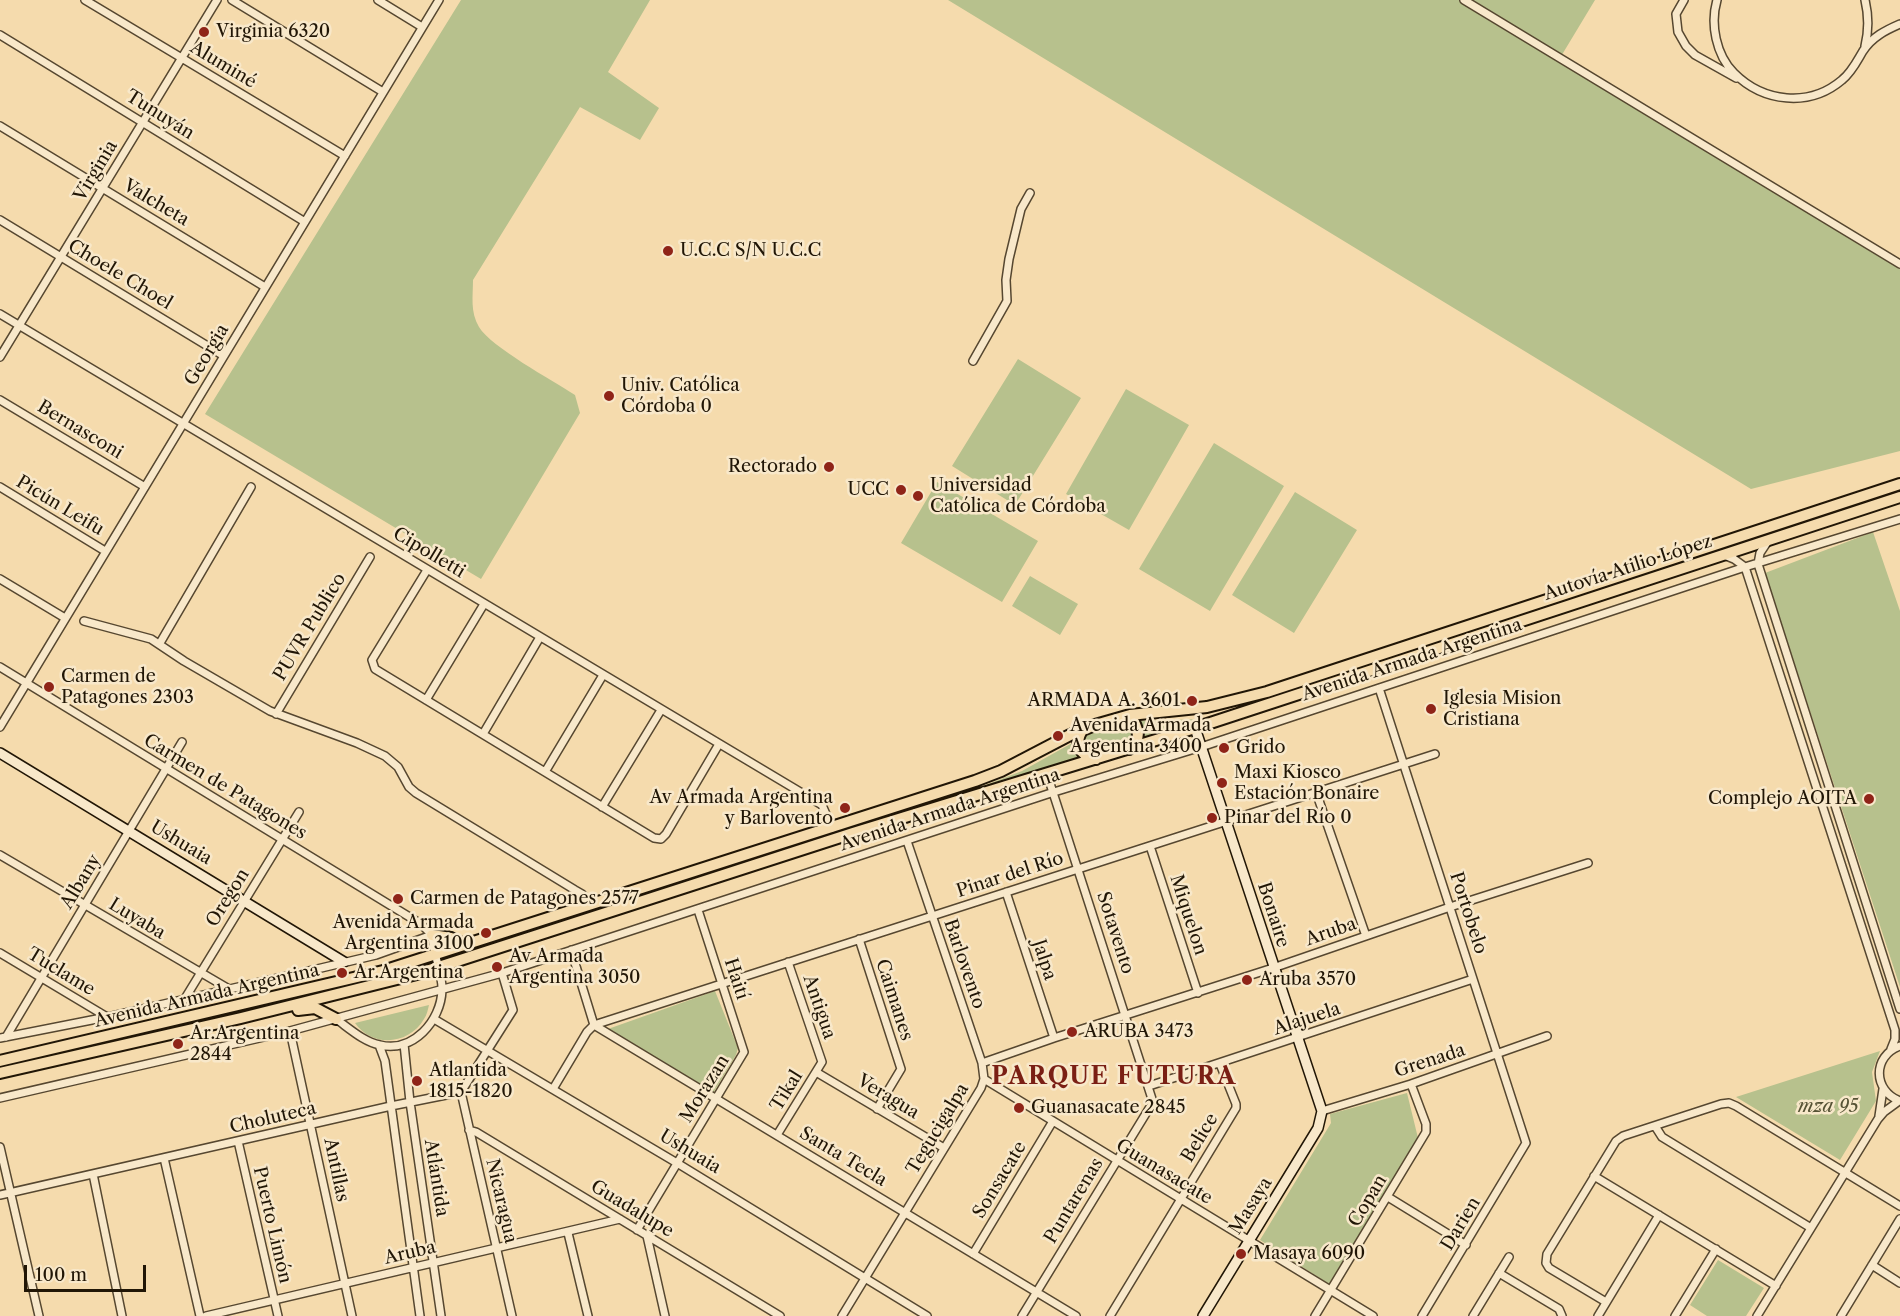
<!DOCTYPE html>
<html>
<head>
<meta charset="utf-8">
<style>
	body { margin:0 }
	#map { position:relative; width:1900px; height:1316px; overflow:hidden; background:#f5dbad; font-family:"Libre Caslon Text",serif }
	canvas { display:block }
	.scale { position:absolute; left:24px; top:1265px; width:122px; height:27px; box-sizing:border-box; border:3px solid #211606; border-top:0; padding-left:8px; font-size:18px; line-height:21px; white-space:nowrap; color:#211606; -webkit-text-stroke:4px #f8e8ca; paint-order:stroke }
</style>
</head>
<body>
<div id="map">
<canvas width="1900" height="1316"></canvas>
<div class="scale">100 m</div>
</div>
<script>
const ctx = document.querySelector('canvas').getContext('2d');
ctx.lineJoin = 'round';
function fill(path, color) { ctx.fillStyle = color; ctx.fill(path, 'evenodd'); }
function trace(path, color, width, dash) { ctx.strokeStyle = color; ctx.lineWidth = width; ctx.lineCap = dash ? 'butt' : 'round'; ctx.setLineDash(dash || []); ctx.stroke(path); }
function write(font, color, halo, rows, align = 'center') {
  ctx.font = font + ' "Libre Caslon Text",serif'; ctx.lineWidth = 5; ctx.setLineDash([]); ctx.textBaseline = 'middle'; ctx.strokeStyle = halo; ctx.fillStyle = color; for (const [text, x, y, turn = 0] of rows) {
    ctx.save(); ctx.translate(x, y); ctx.rotate((+turn || 0) * Math.PI / 180); ctx.textAlign = isNaN(turn) ? turn : align; if (halo) ctx.strokeText(text, 0, 0); ctx.fillText(text, 0, 0); ctx.restore();
  }
}
const green = new Path2D(`
	M 461,0 L 650,0 L 608,72 L 659,108 L 640,140 L 580,107 L 473,280 C 473,296 470,312 479,327 C 491,347 552,380 575,395 L 580,413 L 481,579 L 205,414 Z
	M 948,0 L 1595,0 L 1560,58 L 1900,264 L 1900,451 L 1751,489 Z
	M 1018,359 L 1081,398 L 1015,505 L 952,466 Z
	M 1126,389 L 1189,425 L 1129,530 L 1066,494 Z
	M 1214,443 L 1284,486 L 1210,611 L 1139,569 Z
	M 937,482 L 1038,541 L 1002,602 L 901,543 Z
	M 1295,492 L 1357,530 L 1294,633 L 1232,595 Z
	M 1873,532 L 1900,611 L 1900,987 L 1765,573 Z
	M 1030,576 L 1078,604 L 1060,635 L 1012,606 Z
	M 1202,719 L 1142,740 L 1138,721 Z
	M 1126,722 L 1133,725 L 1136,734 C 1129,744 1097,755 1086,752 L 1082,743 L 1085,736 Z
	M 1074,742 L 1081,756 L 963,796 L 962,794 L 1022,771 Z
	M 715,991 L 738,1048 L 736,1055 L 712,1095 L 608,1029 Z
	M 429,1005 C 428,1009 427,1015 424,1019 C 409,1045 372,1048 355,1023 Z
	M 1880,1051 L 1872,1072 L 1876,1101 L 1840,1160 L 1736,1097 Z
	M 1407,1093 L 1418,1138 L 1329,1284 L 1260,1240 L 1331,1123 L 1330,1114 Z
	M 1718,1260 L 1764,1288 L 1746,1316 L 1707,1316 L 1690,1305 Z`);
const street = new Path2D(`
	M 85,0 L 345,156
	M 232,0 L 383,92
	M 378,0 L 422,27
	M 1464,0 L 1900,264
	M 1684,0 L 1676,14 L 1678,32 L 1686,46 L 1695,55 L 1736,78
	M 1717,0 C 1710,24 1716,55 1734,73 C 1763,102 1809,108 1842,80 C 1852,72 1857,61 1863,51 C 1872,37 1886,30 1900,24
	M 0,35 L 305,222
	M 1865,46 C 1869,30 1869,17 1865,0
	M 0,126 L 265,287
	M 0,220 L 224,356
	M 0,314 L 822,805 L 832,828
	M 0,357 L 217,0
	M 973,361 L 1007,301 L 1006,280 L 1009,259 L 1021,209 L 1030,193
	M 0,400 L 145,487
	M 0,487 L 105,551
	M 1768,541 L 1760,553 L 1758,564 L 1900,1009
	M 1724,555 L 1734,559 L 1745,567 L 1895,1030 L 1895,1039 L 1891,1049
	M 427,570 L 372,660 L 375,669 L 654,838 L 661,839 L 666,834 L 719,744
	M 0,579 L 65,618
	M 84,621 L 151,639 L 184,661 L 270,711 L 357,743 L 385,756 L 398,767 L 409,787 L 416,793 L 575,890 L 582,894 L 590,904
	M 160,643 L 251,487
	M 0,667 L 421,924 L 432,935
	M 1379,688 L 1526,1143 L 1422,1316
	M 426,700 L 484,604
	M 276,714 L 370,557
	M 0,727 L 439,0
	M 483,734 L 540,637
	M 545,772 L 603,675
	M 1316,792 L 1366,936
	M 602,807 L 661,710
	M 1150,846 L 1198,993
	M 0,855 L 229,989
	M 1006,892 L 1054,1038
	M 859,939 L 901,1069 L 877,1109
	M 571,950 L 594,1025
	M 0,953 L 107,1017
	M 184,1000 L 299,812
	M 336,1019 C 350,1029 364,1042 380,1045 C 413,1053 441,1021 442,990 C 443,975 433,954 432,935
	M 434,1019 L 677,1163 L 927,1316
	M 594,1025 L 1076,1316
	M 290,1031 L 352,1316
	M 6,1037 L 182,742
	M 0,1038 L 107,1017 L 317,969 L 376,955 L 432,935
	M 404,1044 L 410,1102 L 441,1316
	M 379,1045 L 385,1061 L 420,1316
	M 1900,1046 C 1872,1056 1873,1091 1900,1101
	M 982,1063 L 1054,1038 L 1273,968 L 1450,907 L 1588,863
	M 816,1072 L 944,1148
	M 984,1079 L 1373,1316
	M 1149,1086 L 1473,979
	M 553,1089 L 587,1032 L 594,1025 L 1435,754
	M 461,1092 L 512,1316
	M 0,1098 L 290,1031 L 502,973 L 1054,792 L 1201,747 L 1745,567 L 1900,519
	M 1322,1111 L 1411,1084 L 1547,1036
	M 1879,1116 L 1883,1089
	M 1655,1126 L 1662,1137 L 1811,1228
	M 469,1130 L 476,1132 L 780,1316
	M 777,1135 L 822,1062 L 788,962
	M 238,1141 L 278,1316
	M 0,1147 L 39,1316
	M 164,1158 L 200,1316
	M 93,1174 L 122,1316
	M 1594,1176 L 1776,1286
	M 0,1195 L 391,1106 L 461,1092 L 513,1010 L 502,973
	M 1388,1197 L 1466,1245
	M 637,1230 L 744,1052 L 698,910
	M 568,1233 L 588,1316
	M 647,1236 L 665,1316
	M 973,1254 L 1053,1121
	M 1872,1265 L 1900,1283
	M 1499,1273 L 1559,1309 L 1562,1316
	M 1606,1302 L 1549,1268 L 1546,1263 L 1547,1254 L 1616,1141 L 1623,1136 L 1721,1104 L 1729,1103 L 1736,1106 L 1900,1206
	M 206,1316 L 620,1219
	M 842,1316 L 981,1088 L 984,1079 L 982,1063 L 907,841
	M 1022,1316 L 1153,1102 L 1047,774
	M 1110,1316 L 1236,1108 L 1236,1104 L 1220,1064
	M 1315,1316 L 1426,1132 L 1426,1124 L 1411,1084
	M 1473,1316 L 1509,1257
	M 1598,1316 L 1659,1215
	M 1675,1316 L 1716,1249
	M 1757,1316 L 1878,1119 L 1884,1112 L 1899,1101
	M 1841,1316 L 1900,1219`);
const secondary = new Path2D(`
	M 1195,728 L 1322,1111 L 1318,1128 L 1203,1316
	M 0,753 L 344,962`);
const primary = new Path2D(`
	M 1083,729 C 1073,743 1080,756 1096,759
	M 1129,749 C 1143,739 1138,728 1130,715
	M 432,935 L 451,938 L 466,945
	M 298,1010 L 315,1008 L 336,1019
	M 0,1061 L 383,971 L 975,781 L 1001,771 L 1070,735 L 1095,725 L 1130,715 L 1207,707 L 1267,692 L 1900,484
	M 0,1073 L 241,1018 L 417,974 L 853,833 L 1195,728 L 1900,497`);
const markers = [
	[204,32,6,"#8f2418"],
	[668,251,6,"#8f2418"],
	[609,396,6,"#8f2418"],
	[829,467,6,"#8f2418"],
	[901,490,6,"#8f2418"],
	[918,496,6,"#8f2418"],
	[49,687,6,"#8f2418"],
	[1192,701,6,"#8f2418"],
	[1431,709,6,"#8f2418"],
	[1058,736,6,"#8f2418"],
	[1224,748,6,"#8f2418"],
	[1222,783,6,"#8f2418"],
	[1869,799,6,"#8f2418"],
	[845,808,6,"#8f2418"],
	[1212,818,6,"#8f2418"],
	[398,899,6,"#8f2418"],
	[486,933,6,"#8f2418"],
	[497,967,6,"#8f2418"],
	[342,973,6,"#8f2418"],
	[1247,980,6,"#8f2418"],
	[1072,1032,6,"#8f2418"],
	[178,1044,6,"#8f2418"],
	[417,1081,6,"#8f2418"],
	[1019,1108,6,"#8f2418"],
	[1241,1254,6,"#8f2418"]
];
const poiNames = [
	["Virginia 6320",216,32],
	["U.C.C S/N U.C.C",680,251],
	["Univ. Católica",621,386],
	["Córdoba 0",621,407],
	["Rectorado",817,467,"right"],
	["Universidad",930,486],
	["Católica de Córdoba",930,507],
	["UCC",889,490,"right"],
	["Carmen de",61,677],
	["Patagones 2303",61,698],
	["Iglesia Mision",1443,699],
	["Cristiana",1443,720],
	["ARMADA A. 3601",1180,701,"right"],
	["Avenida Armada",1070,726],
	["Argentina 3400",1070,747],
	["Grido",1236,748],
	["Maxi Kiosco",1234,773],
	["Estación Bonaire",1234,794],
	["Av Armada Argentina",833,798,"right"],
	["y Barlovento",833,819,"right"],
	["Complejo AOITA",1857,799,"right"],
	["Pinar del Río 0",1224,818],
	["Carmen de Patagones 2577",410,899],
	["Avenida Armada",474,923,"right"],
	["Argentina 3100",474,944,"right"],
	["Av Armada",509,957],
	["Argentina 3050",509,978],
	["Ar.Argentina",354,973],
	["Aruba 3570",1259,980],
	["ARUBA 3473",1084,1032],
	["Ar.Argentina",190,1034],
	["2844",190,1055],
	["Atlantida",429,1071],
	["1815-1820",429,1092],
	["Guanasacate 2845",1031,1108],
	["Masaya 6090",1253,1254]
];
const streetNames = [
	["Aluminé",223,65,31],
	["Tunuyán",160,115,32],
	["Virginia",96,171,-59],
	["Valcheta",156,203,31],
	["Choele Choel",120,275,31],
	["Georgia",207,355,-59],
	["Bernasconi",80,430,31],
	["Picún Leifu",60,506,31],
	["Cipolletti",429,553,31],
	["Autovía Atilio López",1628,568,-18],
	["PUVR Publico",310,627,-59],
	["Avenida Armada Argentina",1412,660,-18],
	["Carmen de Patagones",225,787,31],
	["Avenida Armada Argentina",950,810,-18],
	["Ushuaia",181,843,31],
	["Pinar del Río",1010,875,-18],
	["Albany",81,882,-59],
	["Oregon",228,898,-58],
	["Portobelo",1468,913,72],
	["Miquelon",1188,915,72],
	["Bonaire",1273,915,72],
	["Luyaba",137,919,31],
	["Aruba",1331,932,-19],
	["Sotavento",1115,933,72],
	["Jalpa",1044,960,72],
	["Barlovento",964,964,71],
	["Tuclame",61,972,31],
	["Haití",736,979,72],
	["Avenida Armada Argentina",207,996,-13],
	["Caimanes",894,1000,72],
	["Antigua",819,1007,71],
	["Alajuela",1307,1019,-18],
	["Grenada",1430,1061,-18],
	["Morazan",705,1089,-58],
	["Tikal",787,1091,-58],
	["Veragua",888,1097,31],
	["Choluteca",273,1118,-13],
	["Tegucigalpa",938,1129,-59],
	["Belice",1200,1138,-59],
	["Ushuaia",690,1152,31],
	["Santa Tecla",843,1157,31],
	["Antillas",336,1170,78],
	["Guanasacate",1164,1172,31],
	["Atlántida",436,1178,81],
	["Sonsacate",1000,1180,-59],
	["Nicaragua",501,1201,77],
	["Puntarenas",1074,1201,-59],
	["Copan",1368,1201,-59],
	["Masaya",1251,1206,-58],
	["Guadalupe",632,1209,31],
	["Darien",1461,1224,-59],
	["Puerto Limón",272,1225,77],
	["Aruba",410,1253,-13]
];
const parkNames = [
	["mza 95",1828,1107]
];
const districtNames = [
	["PARQUE FUTURA",1114,1077]
];
fill(green, '#b7c18d');
trace(street, '#564730', 10);
trace(secondary, '#211606', 12);
trace(primary, '#211606', 14);
trace(street, '#f8e8ca', 7);
trace(secondary, '#f8e8ca', 9);
trace(primary, '#f5dbad', 10);
for (const [x, y, r, color] of markers) { const dot = new Path2D(); dot.arc(x, y, r, 0, 2 * Math.PI); ctx.fillStyle = color; ctx.fill(dot); trace(dot, '#f8e8ca', 2); }
write('18px', '#211606', '#f8e8ca', poiNames, 'left');
write('18px', '#211606', '#f8e8ca', streetNames);
write('italic 18px', '#565235', '#f8e8ca', parkNames);
ctx.letterSpacing = '1.5px';
write('bold 24px', '#7a1f14', '#f8e8ca', districtNames);
ctx.letterSpacing = '0px';
</script>
</body>
</html>
